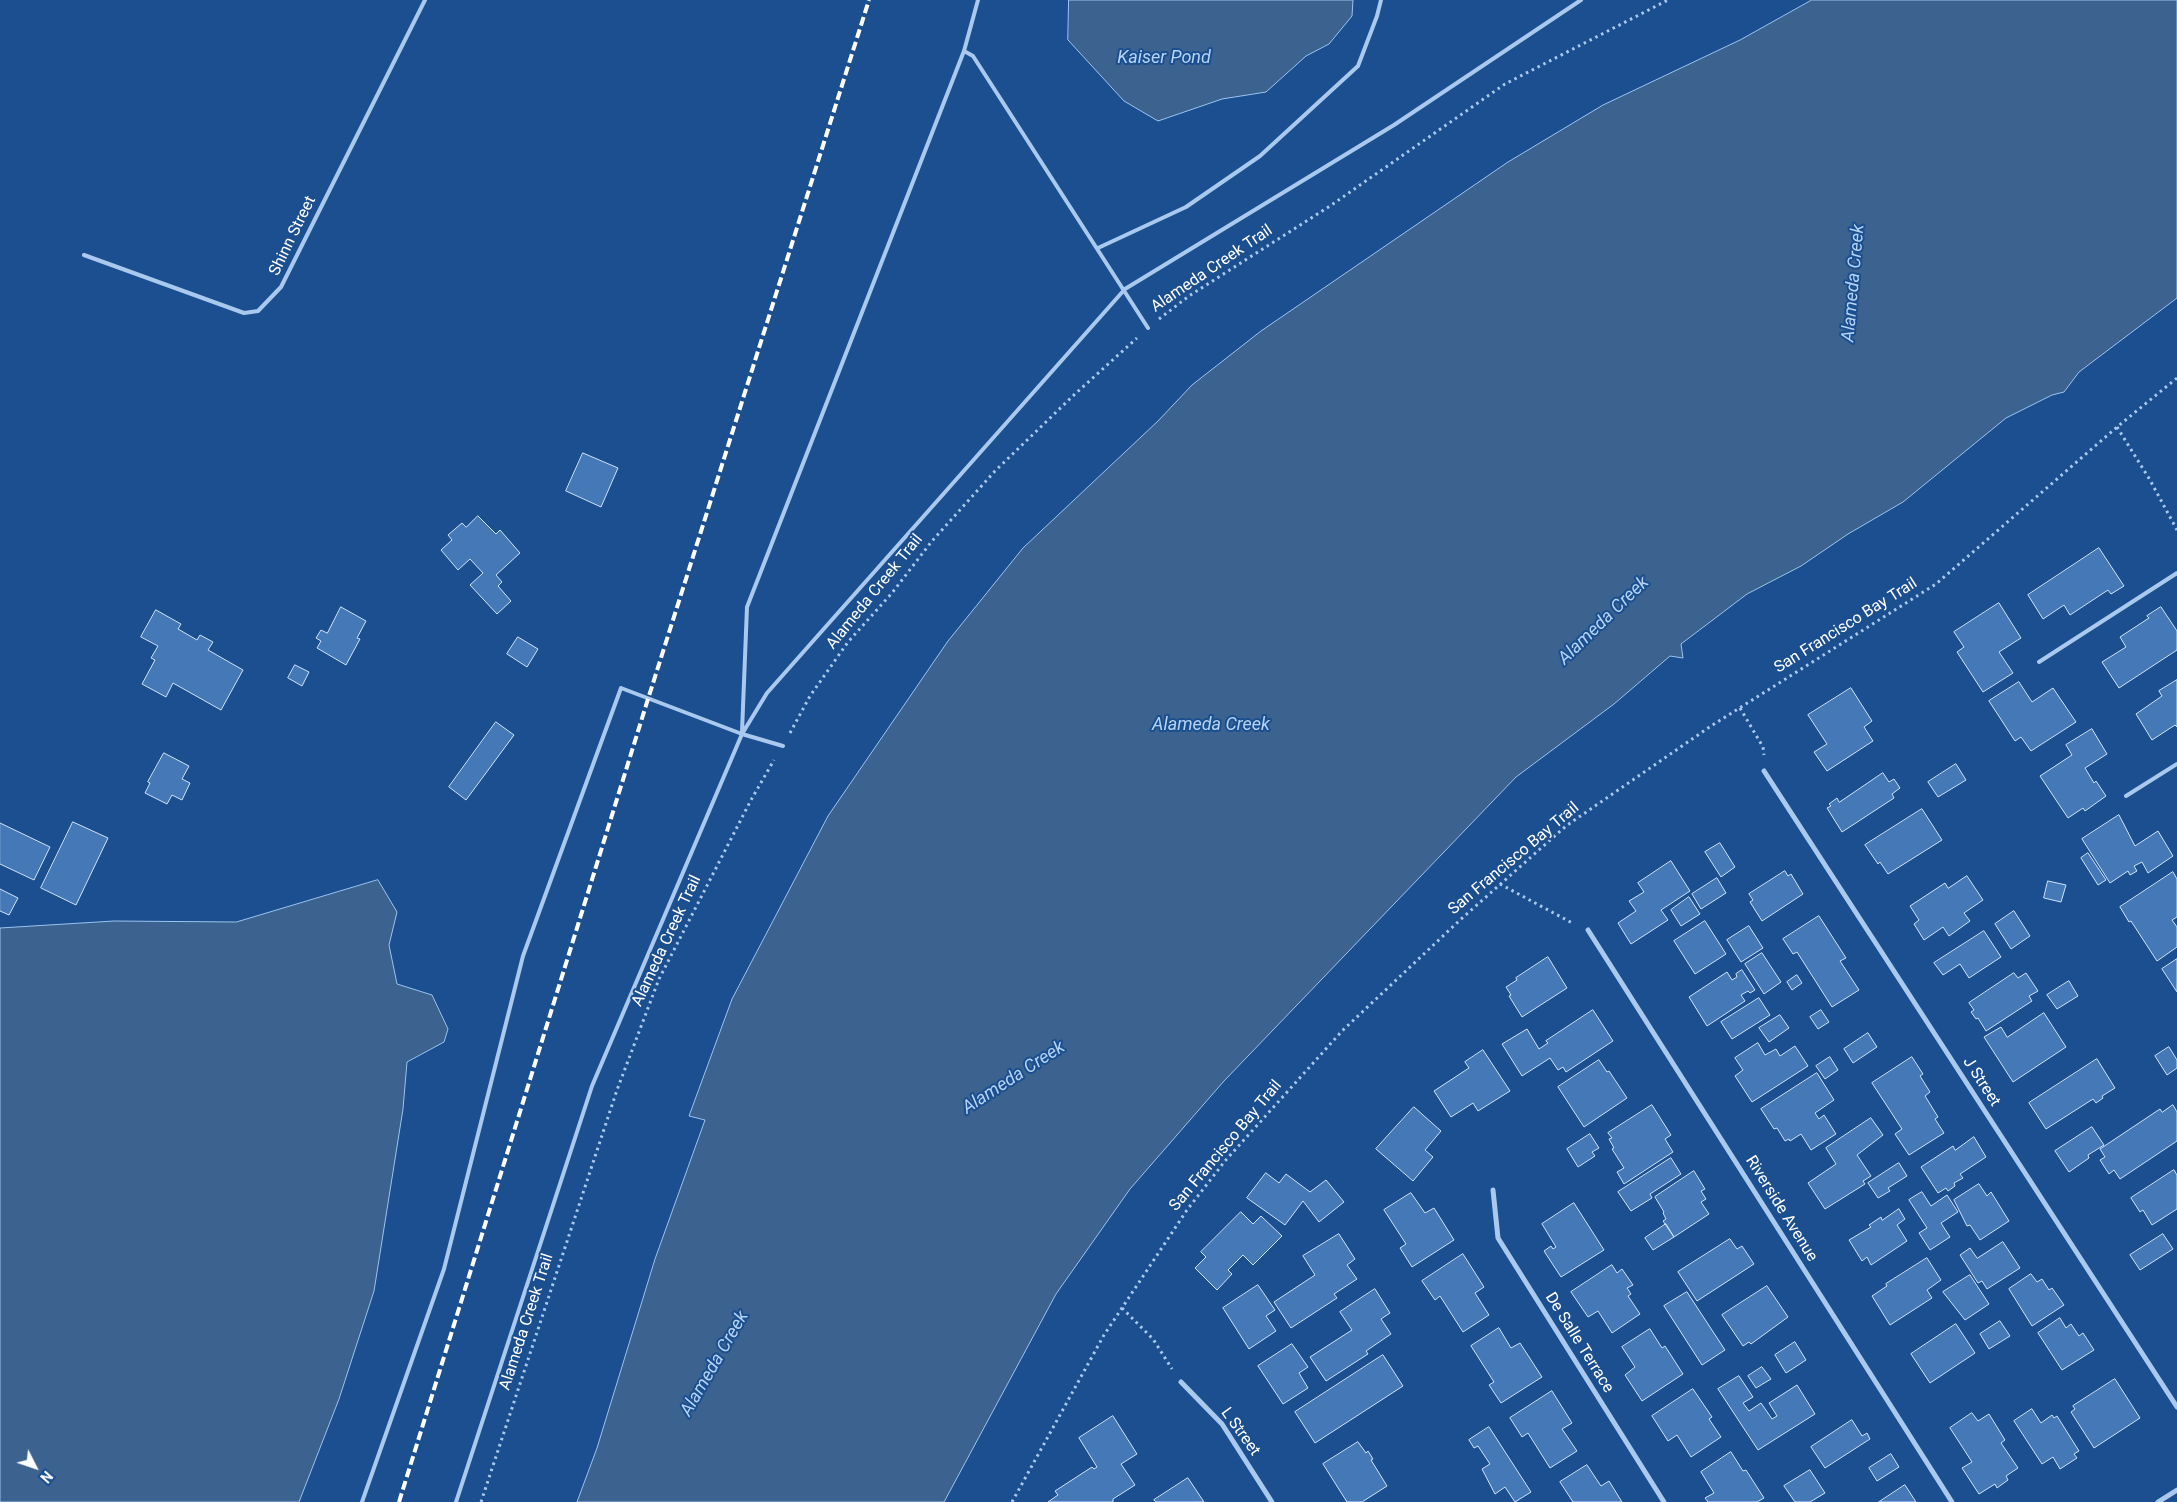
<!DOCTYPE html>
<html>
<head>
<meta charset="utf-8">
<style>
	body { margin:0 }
	#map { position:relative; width:2177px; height:1502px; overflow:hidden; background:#1b4f8f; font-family:Roboto,sans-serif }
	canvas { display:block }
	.north { position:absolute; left:10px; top:1442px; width:50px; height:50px; -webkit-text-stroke:4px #1b4f8f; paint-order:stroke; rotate:131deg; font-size:14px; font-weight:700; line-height:20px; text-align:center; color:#fff }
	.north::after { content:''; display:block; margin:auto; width:18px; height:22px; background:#fff; clip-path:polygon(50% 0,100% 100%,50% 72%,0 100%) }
</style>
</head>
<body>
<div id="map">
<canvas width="2177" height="1502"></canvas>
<div class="north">N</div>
</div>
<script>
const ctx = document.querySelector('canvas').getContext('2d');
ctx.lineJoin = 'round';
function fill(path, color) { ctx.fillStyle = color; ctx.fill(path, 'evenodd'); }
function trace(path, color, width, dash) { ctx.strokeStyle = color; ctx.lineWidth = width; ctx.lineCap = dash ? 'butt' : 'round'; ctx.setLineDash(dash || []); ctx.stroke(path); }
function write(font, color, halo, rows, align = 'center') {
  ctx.font = font + ' Roboto,sans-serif'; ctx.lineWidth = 4; ctx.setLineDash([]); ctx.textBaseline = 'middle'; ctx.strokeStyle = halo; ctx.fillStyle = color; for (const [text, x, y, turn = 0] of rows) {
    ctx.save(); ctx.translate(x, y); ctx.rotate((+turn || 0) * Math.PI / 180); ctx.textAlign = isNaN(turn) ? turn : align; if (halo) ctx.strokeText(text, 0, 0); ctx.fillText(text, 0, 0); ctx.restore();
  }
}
const water = new Path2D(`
	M 1069,0 L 1353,0 L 1352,16 L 1329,44 L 1306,56 L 1266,92 L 1222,99 L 1158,121 L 1124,101 L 1068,40 Z
	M 1812,0 L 2177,0 L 2177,298 L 2079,372 L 2064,392 L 2052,395 L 2006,418 L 1903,502 L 1848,534 L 1801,566 L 1747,594 L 1681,644 L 1683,658 L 1670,656 L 1614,704 L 1516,777 L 1224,1081 L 1130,1189 L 1056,1294 L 944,1502 L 577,1502 L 597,1448 L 655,1259 L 705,1120 L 689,1116 L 732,999 L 828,816 L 948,641 L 1023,548 L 1158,421 L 1192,385 L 1261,331 L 1508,162 L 1603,105 L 1740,40 Z
	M 378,880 L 397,912 L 389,945 L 397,984 L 432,995 L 448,1029 L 444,1042 L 407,1062 L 403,1109 L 374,1291 L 339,1399 L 299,1502 L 0,1502 L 0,928 L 114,921 L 236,922 Z`);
const building = new Path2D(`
	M 583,453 L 618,468 L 601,507 L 566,491 Z
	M 478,516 L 496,534 L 500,530 L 520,553 L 496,575 L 502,582 L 498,586 L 511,601 L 497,614 L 470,585 L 483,573 L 470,559 L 458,570 L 441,550 L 452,540 L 448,535 L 462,523 L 466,527 Z
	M 2099,548 L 2124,586 L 2111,594 L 2108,590 L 2070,615 L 2064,605 L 2043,619 L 2028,595 Z
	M 1999,603 L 2021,638 L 1999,652 L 2013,673 L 1983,692 L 1957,652 L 1964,647 L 1954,632 Z
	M 341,607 L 366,621 L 357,638 L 360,639 L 346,665 L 317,648 L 321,641 L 316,638 L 321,630 L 327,633 Z
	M 2161,607 L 2177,631 L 2177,650 L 2119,688 L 2102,662 L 2126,647 L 2120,637 L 2149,618 L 2147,616 Z
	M 156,610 L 181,624 L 178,629 L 197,640 L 200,635 L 213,642 L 208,650 L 243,670 L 221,710 L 173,683 L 166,697 L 142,684 L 155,660 L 151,658 L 158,646 L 141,637 Z
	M 518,637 L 538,649 L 527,667 L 507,654 Z
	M 295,665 L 309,672 L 302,686 L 288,678 Z
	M 2177,680 L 2177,727 L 2175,725 L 2152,740 L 2136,714 L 2162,696 L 2159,691 Z
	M 2019,682 L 2032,702 L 2053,688 L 2076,722 L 2031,751 L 2021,737 L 2015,741 L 1989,701 Z
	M 1851,688 L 1872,721 L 1864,727 L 1873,741 L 1827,771 L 1814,752 L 1827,744 L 1808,715 Z
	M 496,722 L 514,735 L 466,800 L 449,787 Z
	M 2092,729 L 2107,754 L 2085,768 L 2094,783 L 2096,781 L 2106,796 L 2085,811 L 2083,808 L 2068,818 L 2040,776 L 2072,755 L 2066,745 Z
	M 164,753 L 189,766 L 182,779 L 190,783 L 182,800 L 172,795 L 167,804 L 145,793 L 150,783 L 148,782 Z
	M 1956,764 L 1966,780 L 1938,797 L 1928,782 Z
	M 1883,773 L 1889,782 L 1894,779 L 1900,788 L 1892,794 L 1894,798 L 1842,832 L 1827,808 L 1831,806 L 1829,804 L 1837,798 L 1839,802 Z
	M 1922,809 L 1942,840 L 1888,874 L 1880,862 L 1878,864 L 1865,845 Z
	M 2119,815 L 2135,846 L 2158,831 L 2173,856 L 2148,873 L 2142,862 L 2134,866 L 2137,871 L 2130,875 L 2128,871 L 2110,883 L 2082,839 Z
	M 73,822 L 108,838 L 76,905 L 41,888 Z
	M 0,823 L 50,847 L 34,880 L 0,864 Z
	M 1720,843 L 1735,867 L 1721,877 L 1705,852 Z
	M 2088,853 L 2106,880 L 2098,885 L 2081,858 Z
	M 1671,861 L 1690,891 L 1661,910 L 1668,920 L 1631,944 L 1618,923 L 1636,911 L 1629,901 L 1644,892 L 1638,883 Z
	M 1785,871 L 1788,876 L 1791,874 L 1803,894 L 1762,921 L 1750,902 L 1753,900 L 1749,894 Z
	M 2173,872 L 2177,879 L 2177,917 L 2172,920 L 2177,927 L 2177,947 L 2157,961 L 2131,921 L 2129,922 L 2120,907 Z
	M 1967,876 L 1983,900 L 1964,913 L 1970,921 L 1949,936 L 1943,927 L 1924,940 L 1914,924 L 1919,920 L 1910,906 L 1945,883 L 1948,888 Z
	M 1717,878 L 1726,893 L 1701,909 L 1692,894 Z
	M 2048,881 L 2066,885 L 2061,902 L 2044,898 Z
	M 0,889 L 18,898 L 9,915 L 0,911 Z
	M 1689,897 L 1700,914 L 1681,926 L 1671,910 Z
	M 2014,911 L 2030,936 L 2011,949 L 1995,924 Z
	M 1819,916 L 1846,958 L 1840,961 L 1859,990 L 1832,1007 L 1797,952 L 1793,954 L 1783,939 Z
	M 1705,921 L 1726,954 L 1695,974 L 1674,941 Z
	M 1749,926 L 1763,948 L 1741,962 L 1727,940 Z
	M 1984,931 L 2001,957 L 1969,978 L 1960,964 L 1943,975 L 1934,963 Z
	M 1762,953 L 1781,982 L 1764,994 L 1745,964 Z
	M 1548,957 L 1567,988 L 1522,1017 L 1509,996 L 1511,995 L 1506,987 L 1517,980 L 1516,978 Z
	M 2177,959 L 2177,992 L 2162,969 Z
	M 1742,970 L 1755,990 L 1750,993 L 1748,991 L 1741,995 L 1745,1001 L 1707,1026 L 1689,997 L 1727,972 L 1732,980 L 1737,977 L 1736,974 Z
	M 2014,973 L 2018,978 L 2026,973 L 2038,991 L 2029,996 L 2032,1001 L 1986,1031 L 1978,1018 L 1976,1019 L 1971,1012 L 1974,1010 L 1969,1003 Z
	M 1797,975 L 1802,983 L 1792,990 L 1787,982 Z
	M 2069,981 L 2078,996 L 2057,1009 L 2047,995 Z
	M 1759,998 L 1770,1015 L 1732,1039 L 1721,1022 Z
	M 1593,1010 L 1613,1041 L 1566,1072 L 1563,1067 L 1558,1070 L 1550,1058 L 1522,1076 L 1502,1044 L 1527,1029 L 1539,1049 L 1548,1043 L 1546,1041 Z
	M 1821,1010 L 1829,1022 L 1818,1029 L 1810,1017 Z
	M 2044,1013 L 2066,1047 L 2013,1082 L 1984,1037 L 2001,1027 L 2007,1037 Z
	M 1780,1015 L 1789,1028 L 1769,1042 L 1759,1028 Z
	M 1868,1033 L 1877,1047 L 1853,1063 L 1844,1049 Z
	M 1758,1043 L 1765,1055 L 1776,1049 L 1780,1056 L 1795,1046 L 1808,1066 L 1752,1102 L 1735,1076 L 1743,1070 L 1735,1058 Z
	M 2169,1047 L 2177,1060 L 2177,1068 L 2167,1075 L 2155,1056 Z
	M 1483,1050 L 1510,1091 L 1478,1111 L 1473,1103 L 1451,1117 L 1434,1091 L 1469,1068 L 1465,1062 Z
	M 1830,1057 L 1838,1070 L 1825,1079 L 1816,1066 Z
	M 1912,1057 L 1923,1074 L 1920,1076 L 1930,1092 L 1925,1096 L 1938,1117 L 1935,1119 L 1944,1133 L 1909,1155 L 1895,1134 L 1902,1129 L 1872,1083 Z
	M 2097,1059 L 2115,1088 L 2102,1096 L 2103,1098 L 2096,1103 L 2093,1099 L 2046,1129 L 2029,1103 Z
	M 1599,1060 L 1607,1072 L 1609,1071 L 1627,1098 L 1584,1127 L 1558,1087 Z
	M 1817,1073 L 1834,1100 L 1815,1113 L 1819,1119 L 1824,1115 L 1836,1134 L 1811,1150 L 1801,1134 L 1790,1141 L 1789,1139 L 1785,1141 L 1777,1128 L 1774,1129 L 1761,1109 Z
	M 1652,1105 L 1671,1135 L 1665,1139 L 1673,1152 L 1624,1184 L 1617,1172 L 1624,1168 L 1612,1149 L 1614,1148 L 1609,1139 L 1612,1138 L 1608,1133 Z
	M 2173,1105 L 2177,1112 L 2177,1141 L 2120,1179 L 2114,1170 L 2109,1174 L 2100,1160 L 2105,1157 L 2100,1149 L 2160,1109 L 2162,1112 Z
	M 1414,1107 L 1441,1131 L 1425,1150 L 1433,1157 L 1413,1181 L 1376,1149 Z
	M 1871,1118 L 1883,1135 L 1857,1155 L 1871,1176 L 1863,1181 L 1865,1184 L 1825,1209 L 1808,1183 L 1836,1164 L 1826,1148 Z
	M 2092,1127 L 2104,1145 L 2088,1155 L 2089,1158 L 2069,1172 L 2055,1151 Z
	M 1590,1134 L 1599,1148 L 1592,1152 L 1595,1156 L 1578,1167 L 1567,1149 Z
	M 1974,1137 L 1986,1157 L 1960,1174 L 1963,1178 L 1954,1183 L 1955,1186 L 1948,1191 L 1946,1188 L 1938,1193 L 1921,1167 L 1953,1146 L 1955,1150 Z
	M 1671,1158 L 1681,1174 L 1650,1194 L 1652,1198 L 1631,1211 L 1618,1192 Z
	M 1899,1163 L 1907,1176 L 1888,1188 L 1890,1191 L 1878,1198 L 1868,1183 Z
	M 2174,1170 L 2177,1175 L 2177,1209 L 2152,1225 L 2143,1210 L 2140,1212 L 2131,1198 Z
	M 1694,1171 L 1705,1189 L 1701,1191 L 1706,1199 L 1701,1202 L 1709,1214 L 1674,1237 L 1663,1221 L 1666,1219 L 1663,1213 L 1664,1212 L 1655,1197 Z
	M 1266,1173 L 1279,1183 L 1286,1174 L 1310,1192 L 1326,1180 L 1344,1202 L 1319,1222 L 1303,1201 L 1285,1225 L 1247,1198 Z
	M 1979,1184 L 1987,1196 L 1991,1192 L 2009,1221 L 1980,1240 L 1970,1225 L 1967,1226 L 1954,1200 Z
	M 1922,1192 L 1931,1206 L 1947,1195 L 1958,1212 L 1941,1223 L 1950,1237 L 1930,1250 L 1919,1233 L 1927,1228 L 1909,1200 Z
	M 1411,1193 L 1425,1213 L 1434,1208 L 1454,1240 L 1412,1267 L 1400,1248 L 1406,1244 L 1384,1210 Z
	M 1574,1203 L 1604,1250 L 1561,1277 L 1544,1251 L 1551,1246 L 1553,1249 L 1556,1247 L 1542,1224 Z
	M 1899,1209 L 1905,1219 L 1897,1225 L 1907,1241 L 1871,1265 L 1867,1257 L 1862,1261 L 1849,1240 L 1871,1227 L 1869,1225 L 1881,1217 L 1882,1220 Z
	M 1241,1212 L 1253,1224 L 1261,1216 L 1282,1236 L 1253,1265 L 1243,1255 L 1228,1270 L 1232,1274 L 1217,1290 L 1195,1268 L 1206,1257 L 1201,1252 Z
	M 1666,1224 L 1674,1237 L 1653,1250 L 1645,1238 Z
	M 1339,1234 L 1355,1259 L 1347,1265 L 1357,1279 L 1334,1294 L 1337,1298 L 1291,1328 L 1274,1302 L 1315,1275 L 1303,1256 Z
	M 2163,1234 L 2173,1249 L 2140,1270 L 2130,1255 Z
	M 1730,1239 L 1737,1249 L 1742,1246 L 1754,1264 L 1697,1301 L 1678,1272 Z
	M 2003,1242 L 2020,1268 L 1987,1289 L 1982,1281 L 1978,1283 L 1960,1255 L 1970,1248 L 1977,1258 Z
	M 1463,1254 L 1484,1287 L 1475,1293 L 1489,1315 L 1463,1332 L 1440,1296 L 1435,1300 L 1422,1281 Z
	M 1927,1258 L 1941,1280 L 1927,1290 L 1932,1298 L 1890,1325 L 1872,1296 L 1887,1286 L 1886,1284 Z
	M 1612,1265 L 1617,1273 L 1622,1269 L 1633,1285 L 1627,1288 L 1631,1294 L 1628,1296 L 1640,1314 L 1612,1333 L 1598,1311 L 1588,1317 L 1571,1292 Z
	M 2031,1274 L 2037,1282 L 2042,1279 L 2049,1290 L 2052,1288 L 2064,1305 L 2032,1326 L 2009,1289 Z
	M 1970,1275 L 1989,1304 L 1965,1320 L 1943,1292 Z
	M 1258,1285 L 1275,1310 L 1266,1316 L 1276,1331 L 1249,1349 L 1223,1308 Z
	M 1767,1286 L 1788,1317 L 1751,1344 L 1749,1342 L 1743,1346 L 1722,1315 Z
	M 1375,1289 L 1390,1313 L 1381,1319 L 1391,1334 L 1366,1351 L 1368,1354 L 1326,1381 L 1310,1357 L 1352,1330 L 1340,1312 Z
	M 1687,1292 L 1725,1350 L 1702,1365 L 1664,1306 Z
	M 2060,1318 L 2066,1328 L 2071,1324 L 2079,1336 L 2083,1333 L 2094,1350 L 2062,1370 L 2038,1333 Z
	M 2000,1321 L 2010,1336 L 1989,1349 L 1980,1334 Z
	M 1956,1324 L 1975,1353 L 1930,1383 L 1911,1354 Z
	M 1499,1328 L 1511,1348 L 1520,1343 L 1542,1377 L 1501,1403 L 1489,1385 L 1494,1382 L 1471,1346 Z
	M 1650,1329 L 1662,1348 L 1665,1346 L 1683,1374 L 1642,1401 L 1625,1375 L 1635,1367 L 1622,1347 Z
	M 1795,1342 L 1806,1360 L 1786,1373 L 1775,1355 Z
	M 1292,1344 L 1308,1367 L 1299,1373 L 1308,1388 L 1283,1404 L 1258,1366 Z
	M 1383,1355 L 1403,1386 L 1315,1443 L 1295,1412 Z
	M 1762,1367 L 1771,1379 L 1756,1388 L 1748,1376 Z
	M 1739,1376 L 1753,1397 L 1743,1403 L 1749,1411 L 1761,1403 L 1772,1419 L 1777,1416 L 1769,1403 L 1797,1385 L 1815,1414 L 1758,1450 L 1718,1389 Z
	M 2115,1379 L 2140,1418 L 2094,1448 L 2071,1412 L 2075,1409 L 2073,1406 Z
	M 1693,1389 L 1712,1417 L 1709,1419 L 1721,1437 L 1691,1457 L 1677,1435 L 1668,1441 L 1652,1416 Z
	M 1552,1391 L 1572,1423 L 1562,1429 L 1577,1451 L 1550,1468 L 1528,1433 L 1522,1437 L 1510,1418 Z
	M 2032,1409 L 2041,1423 L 2052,1415 L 2054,1418 L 2057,1416 L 2079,1451 L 2074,1454 L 2077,1458 L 2060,1469 L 2053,1457 L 2042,1464 L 2014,1421 Z
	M 1972,1413 L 1978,1421 L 1989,1414 L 2005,1440 L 2001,1443 L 2018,1468 L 2006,1476 L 2008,1480 L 1997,1488 L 1995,1484 L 1979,1494 L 1962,1468 L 1972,1462 L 1950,1428 Z
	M 1113,1416 L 1137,1454 L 1121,1464 L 1135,1485 L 1113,1499 L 1113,1502 L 1048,1502 L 1058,1495 L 1055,1491 L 1092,1467 L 1094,1469 L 1097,1467 L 1079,1438 Z
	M 1852,1420 L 1862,1436 L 1867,1433 L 1870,1439 L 1825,1468 L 1811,1447 Z
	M 1489,1427 L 1531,1492 L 1515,1502 L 1505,1487 L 1495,1494 L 1482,1469 L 1490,1464 L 1478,1446 L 1474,1448 L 1469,1440 Z
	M 1358,1442 L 1366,1453 L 1368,1451 L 1373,1459 L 1371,1460 L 1387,1486 L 1362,1502 L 1347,1502 L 1323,1464 Z
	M 1731,1452 L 1743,1471 L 1746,1470 L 1764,1498 L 1757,1502 L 1708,1502 L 1705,1498 L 1714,1493 L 1701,1472 Z
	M 1891,1454 L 1899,1467 L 1877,1481 L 1869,1468 Z
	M 1587,1465 L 1601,1486 L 1609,1481 L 1622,1502 L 1573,1502 L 1560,1482 Z
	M 1810,1470 L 1825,1493 L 1810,1502 L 1795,1502 L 1784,1486 Z
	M 1188,1478 L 1204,1502 L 1156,1502 L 1154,1500 Z
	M 1905,1485 L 1916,1502 L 1879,1502 Z`);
const path = new Path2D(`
	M 1159,319 L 1189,296 L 1330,206 L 1505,84 L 1668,0
	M 2117,427 L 2150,480 L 2177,530
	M 1740,708 L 1763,747 L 1764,755
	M 790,733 L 810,696 L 848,642 L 892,593 L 932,541 L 995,471 L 1075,394 L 1137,338
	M 1500,884 L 1574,924
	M 1122,1308 L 1153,1339 L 1172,1369
	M 481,1502 L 617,1090 L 659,979 L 751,800 L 774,760
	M 1012,1502 L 1104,1335 L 1187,1210 L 1225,1161 L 1342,1031 L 1460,920 L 1566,826 L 1711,726 L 1936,584 L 2117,427 L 2177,378`);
const lane = new Path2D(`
	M 964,51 L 973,56 L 1148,328
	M 1098,248 L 1186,207 L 1260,156 L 1358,66 L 1377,16 L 1381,0
	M 84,255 L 244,313 L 258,311 L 281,287 L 425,0
	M 2039,662 L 2177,573
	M 742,732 L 747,607 L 964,51 L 978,0
	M 2126,796 L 2177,764
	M 362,1502 L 444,1269 L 523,956 L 621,688 L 742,734 L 783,746
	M 456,1502 L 592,1086 L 742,734 L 767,693 L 1125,289 L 1394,125 L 1581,0`);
const street = new Path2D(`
	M 1764,771 L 2177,1407
	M 1588,930 L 1952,1502
	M 1493,1190 L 1498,1238 L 1664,1502
	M 1181,1382 L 1222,1424 L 1272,1502
	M 2158,1502 L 2177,1490`);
const rail = new Path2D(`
	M 399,1502 L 648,699 L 869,0`);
const streetNames = [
	["Shinn Street",293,236,-64],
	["Alameda Creek Trail",1212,269,-34],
	["Alameda Creek Trail",875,592,-51],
	["San Francisco Bay Trail",1846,626,-32],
	["San Francisco Bay Trail",1514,859,-40],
	["Alameda Creek Trail",667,941,-65],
	["J Street",1981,1082,57],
	["San Francisco Bay Trail",1226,1146,-50],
	["Riverside Avenue",1781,1209,58],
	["Alameda Creek Trail",527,1322,-72],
	["De Salle Terrace",1579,1343,58],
	["L Street",1240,1432,54]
];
const waterNames = [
	["Kaiser Pond",1164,58],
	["Alameda Creek",1854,283,-85],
	["Alameda Creek",1604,621,-44],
	["Alameda Creek",1211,725],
	["Alameda Creek",1014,1078,-33],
	["Alameda Creek",715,1364,-60]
];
fill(water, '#3c6290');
trace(water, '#9cc4f0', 1);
fill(building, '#4478b7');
trace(building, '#cfe3fa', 1);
trace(path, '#a9c9ee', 3, [2.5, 4]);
trace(lane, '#a9c9ee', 4);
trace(street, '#a9c9ee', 5);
trace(rail, '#fff', 4, [9, 4]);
write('16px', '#fff', '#1b4f8f', streetNames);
write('italic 18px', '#b5d3f5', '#1b4f8f', waterNames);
</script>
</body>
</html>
